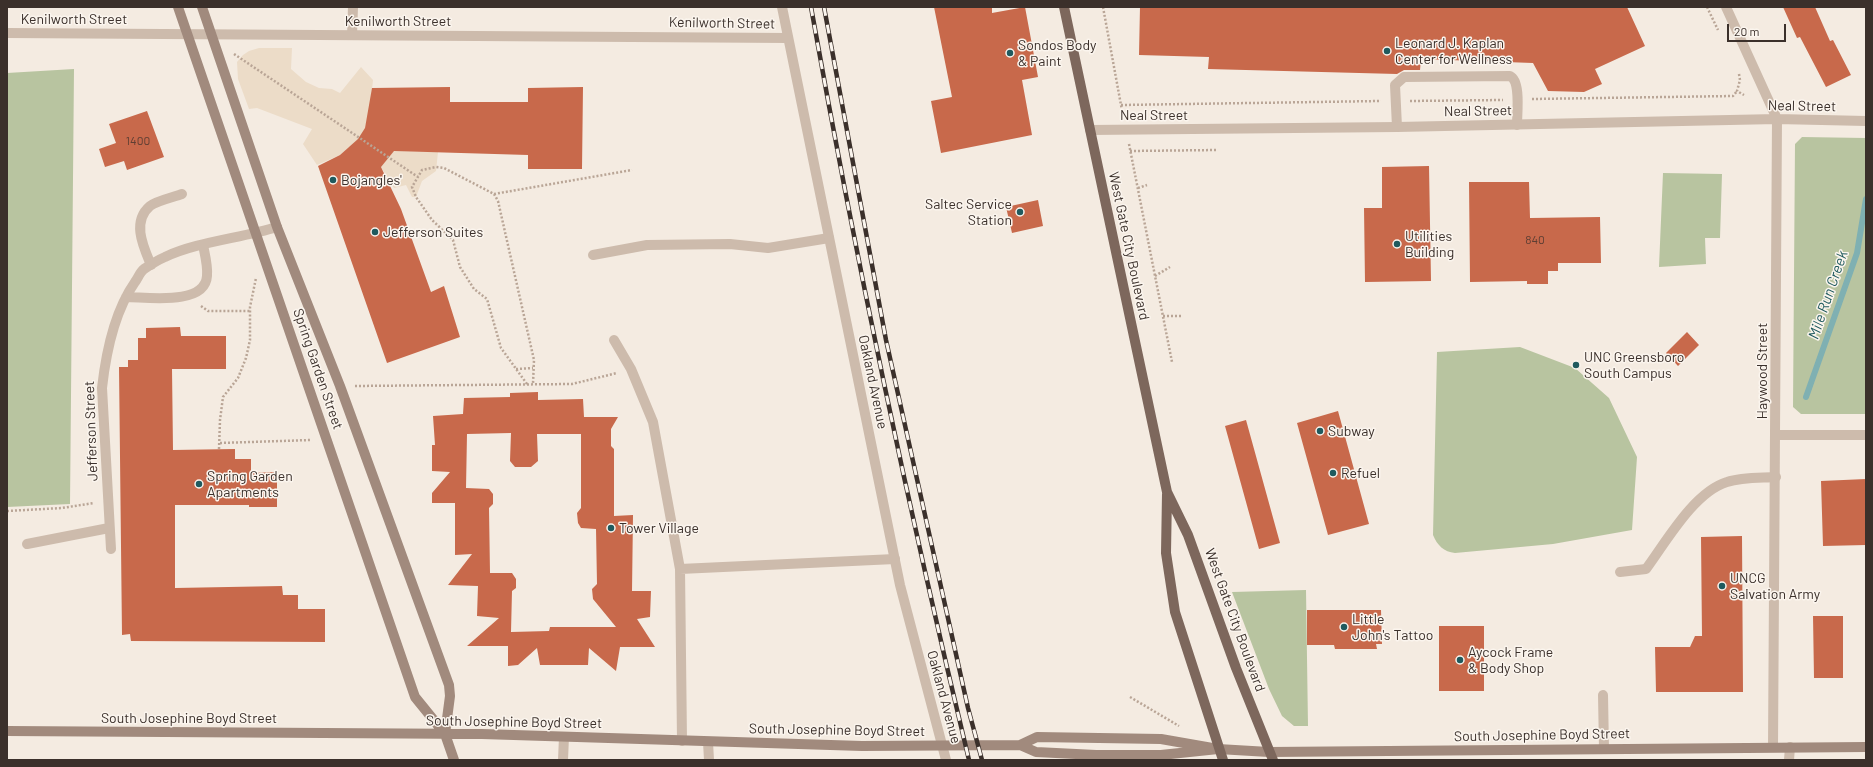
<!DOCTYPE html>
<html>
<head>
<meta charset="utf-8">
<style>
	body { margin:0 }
	#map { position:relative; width:1873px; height:767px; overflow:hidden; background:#f4ebe1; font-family:Barlow,sans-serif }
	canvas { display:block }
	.frame { position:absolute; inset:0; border:8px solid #3b302b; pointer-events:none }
	.scale { position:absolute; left:1727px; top:24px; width:59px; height:18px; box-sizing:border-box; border:2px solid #3b302b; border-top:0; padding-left:5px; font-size:12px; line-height:14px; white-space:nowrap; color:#3b302b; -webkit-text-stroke:3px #fbf5ee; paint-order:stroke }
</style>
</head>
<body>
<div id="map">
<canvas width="1873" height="767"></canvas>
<div class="frame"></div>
<div class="scale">20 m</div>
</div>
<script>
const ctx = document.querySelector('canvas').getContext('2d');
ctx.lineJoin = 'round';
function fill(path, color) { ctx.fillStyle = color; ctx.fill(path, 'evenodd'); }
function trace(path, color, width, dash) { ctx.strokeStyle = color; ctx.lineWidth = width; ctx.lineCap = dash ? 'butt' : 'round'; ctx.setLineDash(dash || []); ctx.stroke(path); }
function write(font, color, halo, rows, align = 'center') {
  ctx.font = font + ' Barlow,sans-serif'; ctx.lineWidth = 3; ctx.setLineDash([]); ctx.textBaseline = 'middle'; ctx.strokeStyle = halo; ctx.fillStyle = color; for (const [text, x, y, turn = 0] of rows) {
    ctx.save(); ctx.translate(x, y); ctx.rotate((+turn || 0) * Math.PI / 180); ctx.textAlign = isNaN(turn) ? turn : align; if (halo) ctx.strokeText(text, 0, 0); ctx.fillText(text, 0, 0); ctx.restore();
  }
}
const green = new Path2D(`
	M 74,69 L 70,504 L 7,507 L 7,73 Z
	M 1802,137 L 1866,138 L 1866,414 L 1801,414 L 1793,407 L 1795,144 Z
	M 1663,173 L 1722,174 L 1720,238 L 1705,238 L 1706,264 L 1659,267 Z
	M 1520,347 L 1575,368 L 1609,398 L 1637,457 L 1632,530 L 1553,544 L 1455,553 C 1444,552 1437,545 1433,535 L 1437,352 Z
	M 1306,590 L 1308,726 L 1294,726 L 1282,716 L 1269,689 L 1232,592 Z`);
const plaza = new Path2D(`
	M 259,48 L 292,48 L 291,69 L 306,82 L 319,88 L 332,89 L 340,93 L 361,67 L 373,80 L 370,107 L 365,128 L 403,151 L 438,152 L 436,171 L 422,181 L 416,197 L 412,197 L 406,185 L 394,188 L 381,167 L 349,147 L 340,155 L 317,165 L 303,144 L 312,129 L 257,108 L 249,109 L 238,79 L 237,62 L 243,55 L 249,51 Z`);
const stream = new Path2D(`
	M 1806,397 L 1857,253 L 1866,199`);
const building = new Path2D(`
	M 934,7 L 992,7 L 992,13 L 1025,7 L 1038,77 L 1022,80 L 1032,135 L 941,153 L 931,101 L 952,97 Z
	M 1140,7 L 1627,7 L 1645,46 L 1595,69 L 1602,84 L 1584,92 L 1548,91 L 1533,63 L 1421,59 L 1420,70 L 1404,70 L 1397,74 L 1208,69 L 1209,57 L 1139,55 Z
	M 1783,7 L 1815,7 L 1830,41 L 1833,40 L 1851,75 L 1826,87 L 1800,37 L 1797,38 Z
	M 450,87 L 450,102 L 528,102 L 528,88 L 583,87 L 582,169 L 528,169 L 528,155 L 394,151 L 381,167 L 401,209 L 431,292 L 444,286 L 460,337 L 387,363 L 318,166 L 340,155 L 358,139 L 365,128 L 372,88 Z
	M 147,111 L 164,157 L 127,170 L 124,161 L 105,167 L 99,149 L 116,143 L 109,124 Z
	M 1429,166 L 1431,281 L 1365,282 L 1364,208 L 1382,208 L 1382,167 Z
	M 1469,182 L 1529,182 L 1530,218 L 1600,217 L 1601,263 L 1558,263 L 1558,271 L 1548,271 L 1548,284 L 1527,284 L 1527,281 L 1470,282 Z
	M 1038,200 L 1043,226 L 1012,233 L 1006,207 Z
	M 180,327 L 181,336 L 226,336 L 226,369 L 172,369 L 173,450 L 235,449 L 235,459 L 251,459 L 251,473 L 277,472 L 277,507 L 249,507 L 249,505 L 175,505 L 175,588 L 282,586 L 283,595 L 298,595 L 298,609 L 325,609 L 325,642 L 131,641 L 130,634 L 122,635 L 119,367 L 128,367 L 128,360 L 138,360 L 138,338 L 146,338 L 146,328 Z
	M 1687,332 L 1699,345 L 1678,366 L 1666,353 Z
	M 538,392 L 538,400 L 583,399 L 584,417 L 618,417 L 611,429 L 611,446 L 614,449 L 614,516 L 633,515 L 632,591 L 651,591 L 650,617 L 637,619 L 655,647 L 620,647 L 616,671 L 589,648 L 588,665 L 540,665 L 537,648 L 518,665 L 508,666 L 508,646 L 467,646 L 499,618 L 477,616 L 478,586 L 448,585 L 472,554 L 455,555 L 455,503 L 432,503 L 432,493 L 450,472 L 432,471 L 432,445 L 435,445 L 433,416 L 463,414 L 464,398 L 510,397 L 510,393 ZM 511,433 L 510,461 L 515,467 L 531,467 L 538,461 L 537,434 L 581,434 L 581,508 L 577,513 L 578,523 L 581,528 L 596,529 L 597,584 L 592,589 L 593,599 L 616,627 L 550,627 L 549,631 L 511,632 L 512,591 L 516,588 L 516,579 L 512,573 L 490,573 L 489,508 L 493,504 L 493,494 L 489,489 L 466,488 L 467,434 Z
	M 1338,411 L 1369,524 L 1328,535 L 1297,423 Z
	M 1246,420 L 1280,543 L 1259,549 L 1225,426 Z
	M 1866,479 L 1866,545 L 1823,546 L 1821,481 Z
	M 1742,536 L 1743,692 L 1656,692 L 1655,647 L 1690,647 L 1695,636 L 1702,636 L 1701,537 Z
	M 1307,610 L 1381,610 L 1382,644 L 1376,644 L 1377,649 L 1335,649 L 1334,645 L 1307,645 Z
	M 1813,616 L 1843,616 L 1843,678 L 1814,678 Z
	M 1439,626 L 1484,626 L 1484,691 L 1439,691 Z`);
const path = new Path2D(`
	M 1103,7 L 1123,116
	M 1707,7 L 1718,30
	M 234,54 L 418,177
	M 1739,74 L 1740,80 L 1737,91 L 1744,95
	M 1532,99 L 1733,96 L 1737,91
	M 1410,101 L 1503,100
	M 1121,105 L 1381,101
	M 1129,144 L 1172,362
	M 1130,151 L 1217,150
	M 1138,188 L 1147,185
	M 494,194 L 632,170
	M 1155,276 L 1170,267
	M 201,306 L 208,311 L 250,311
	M 1163,316 L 1182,316
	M 516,369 L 533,368
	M 527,384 L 501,348 L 487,299 L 474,289 L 460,267 L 453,240 L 432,220 L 416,197 L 412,187 L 422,170 L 436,167 L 444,168 L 494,194 L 498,201 L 534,360 L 533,384
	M 355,386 L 572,384 L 617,373
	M 220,443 L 311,440
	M 219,449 L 220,420 L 223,397 L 238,378 L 246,358 L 250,340 L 250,307 L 256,278
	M 7,511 L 62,508 L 94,503
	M 1130,697 L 1179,726`);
const service = new Path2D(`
	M 352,35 L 353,7
	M 1397,127 L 1395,85 L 1404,77 L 1510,76 C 1521,81 1517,113 1517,125
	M 593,255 L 647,245 L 730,244 L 768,248 L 829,238
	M 151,265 C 144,248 131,222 150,206 C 156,201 174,197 182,194
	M 614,340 L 631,369 L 653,422 L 680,569 L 895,559
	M 680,569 L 682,741
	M 1620,572 L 1646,569 C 1666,542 1694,492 1727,482 C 1742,477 1760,478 1776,477
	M 1603,695 L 1604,749
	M 708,742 L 709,760
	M 563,760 L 564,737`);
const minor = new Path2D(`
	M 782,7 L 900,585 L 946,760
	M 1726,7 L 1777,119 L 1773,747
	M 7,33 L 788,38
	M 1090,130 L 1397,127 L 1777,119 L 1866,121
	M 126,297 C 147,297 205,306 207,276 C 208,266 205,255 203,245
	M 1776,435 L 1866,435
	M 27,544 L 109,528
	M 111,549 L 102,388 C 106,352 114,312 135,282 C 138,278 140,272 144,269 C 150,265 158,260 165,257 C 196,242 242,238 277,227
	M 1789,760 L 1790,747`);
const secondary = new Path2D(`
	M 178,7 L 415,697 L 445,734 L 454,760
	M 202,7 L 277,227 L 340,386 L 449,685 L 450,696 L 445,734
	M 7,731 L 482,734 L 862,746 L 1020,745 L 1036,752 L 1096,755 L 1161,755 L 1218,749
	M 1020,745 L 1037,737 L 1161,739 L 1218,749 L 1269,752 L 1866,747`);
const primary = new Path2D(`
	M 1064,7 L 1167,492 L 1188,535 L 1236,668 L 1273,760
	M 1167,494 L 1166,553 L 1175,612 L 1223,760`);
const rail = new Path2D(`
	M 811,7 C 856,260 909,511 969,760
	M 824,7 L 886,340 L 968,708 L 982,760`);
const markers = [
	[1387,51,4,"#1f5a5e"],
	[1010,53,4,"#1f5a5e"],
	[333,180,4,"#1f5a5e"],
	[1020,212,4,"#1f5a5e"],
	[375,232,4,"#1f5a5e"],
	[1397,244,4,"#1f5a5e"],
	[1576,365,4,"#1f5a5e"],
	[1320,431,4,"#1f5a5e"],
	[1333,473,4,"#1f5a5e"],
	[199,484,4,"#1f5a5e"],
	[611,528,4,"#1f5a5e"],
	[1722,586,4,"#1f5a5e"],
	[1344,627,4,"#1f5a5e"],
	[1460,660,4,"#1f5a5e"]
];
const numberNames = [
	["1400",138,141],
	["840",1535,240]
];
const streetNames = [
	["Kenilworth Street",74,19],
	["Kenilworth Street",398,21],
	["Kenilworth Street",722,23,1],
	["Neal Street",1802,106,1],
	["Neal Street",1478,111,-1],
	["Neal Street",1154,115],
	["West Gate City Boulevard",1129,246,78],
	["Spring Garden Street",318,369,71],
	["Haywood Street",1762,371,-90],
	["Oakland Avenue",873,382,78],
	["Jefferson Street",91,431,-92],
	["West Gate City Boulevard",1235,620,70],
	["Oakland Avenue",944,697,75],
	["South Josephine Boyd Street",189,718],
	["South Josephine Boyd Street",514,722,1],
	["South Josephine Boyd Street",837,730,1],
	["South Josephine Boyd Street",1542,735,-1]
];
const poiNames = [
	["Leonard J. Kaplan",1395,43],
	["Center for Wellness",1395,59],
	["Sondos Body",1018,45],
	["& Paint",1018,61],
	["Bojangles'",341,180],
	["Saltec Service",1012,204,"right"],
	["Station",1012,220,"right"],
	["Jefferson Suites",383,232],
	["Utilities",1405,236],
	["Building",1405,252],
	["UNC Greensboro",1584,357],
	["South Campus",1584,373],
	["Subway",1328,431],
	["Refuel",1341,473],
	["Spring Garden",207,476],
	["Apartments",207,492],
	["Tower Village",619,528],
	["UNCG",1730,578],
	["Salvation Army",1730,594],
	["Little",1352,619],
	["John's Tattoo",1352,635],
	["Aycock Frame",1468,652],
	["& Body Shop",1468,668]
];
const waterNames = [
	["Mile Run Creek",1828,295,-71]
];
fill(green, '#b8c4a0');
fill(plaza, '#ecdcc8');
trace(stream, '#7fb0b2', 6);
fill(building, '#c8694b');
trace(path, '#b9a596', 2.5, [2, 2]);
trace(service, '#cdbbac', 10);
trace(minor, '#cdbbac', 10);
trace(secondary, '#a18a7d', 10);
trace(primary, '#7d675c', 10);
trace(rail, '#3b302b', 4.5);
trace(rail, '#fbf5ee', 3, [9]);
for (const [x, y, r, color] of markers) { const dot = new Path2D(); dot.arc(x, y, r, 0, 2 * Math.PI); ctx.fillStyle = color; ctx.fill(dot); trace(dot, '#fbf5ee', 1.5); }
write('12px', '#5e3e33', null, numberNames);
write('14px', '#3b302b', '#fbf5ee', streetNames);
write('14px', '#3b302b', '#fbf5ee', poiNames, 'left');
write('italic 15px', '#1f5a5e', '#fbf5ee', waterNames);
</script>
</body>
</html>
